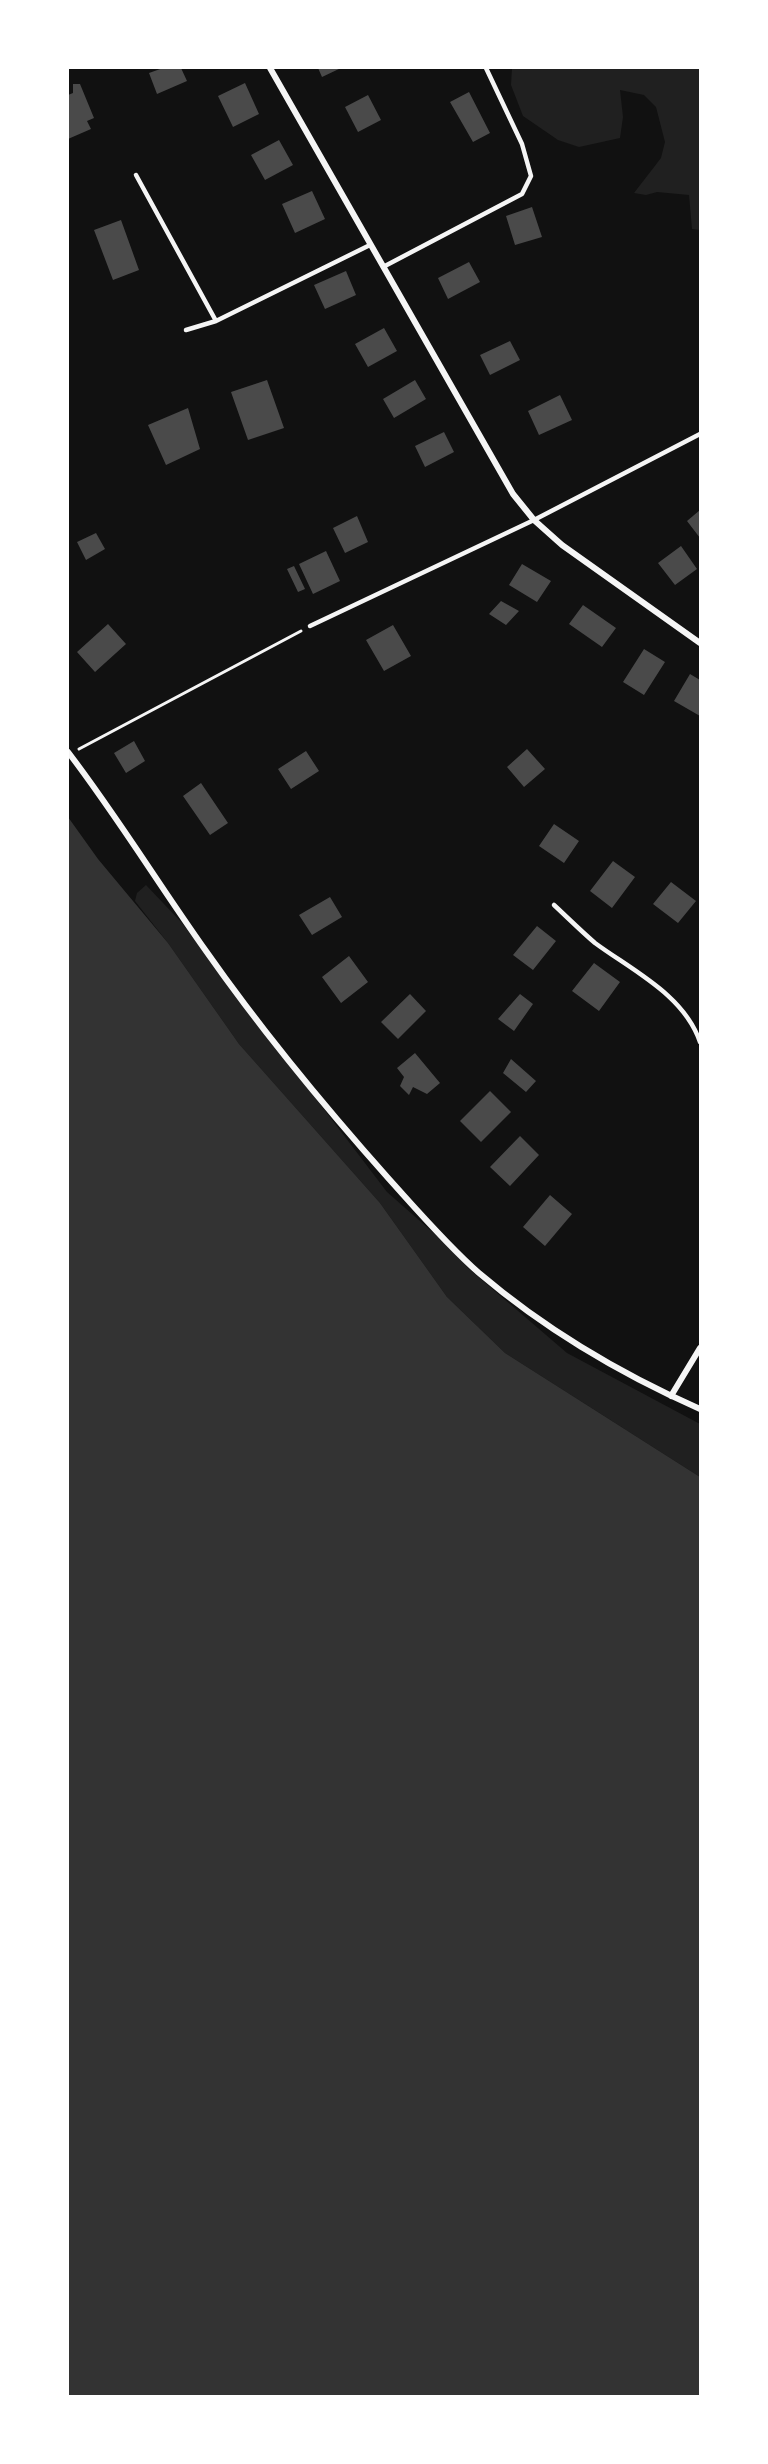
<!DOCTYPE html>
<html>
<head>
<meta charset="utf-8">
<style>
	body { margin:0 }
	#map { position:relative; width:768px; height:2464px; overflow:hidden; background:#111; font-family:"Golos Text",sans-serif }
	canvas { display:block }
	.frame { position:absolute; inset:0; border:69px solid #fff; pointer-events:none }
</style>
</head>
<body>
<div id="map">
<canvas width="768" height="2464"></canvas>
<div class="frame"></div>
</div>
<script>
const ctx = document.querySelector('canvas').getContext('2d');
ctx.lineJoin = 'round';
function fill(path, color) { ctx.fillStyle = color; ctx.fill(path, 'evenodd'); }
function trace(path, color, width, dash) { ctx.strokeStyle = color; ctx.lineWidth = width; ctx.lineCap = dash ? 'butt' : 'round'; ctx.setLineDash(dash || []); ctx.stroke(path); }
const green = new Path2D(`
	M 512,68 L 700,68 L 700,230 L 692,229 L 689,195 L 657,192 L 646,195 L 634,193 L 661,158 L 665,142 L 656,107 L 644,95 L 620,90 L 623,117 L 620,138 L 579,147 L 558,140 L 523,116 L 511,85 Z
	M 146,885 L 182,923 L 387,1192 L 454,1251 L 468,1268 L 567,1353 L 700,1424 L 700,1477 L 505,1353 L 447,1297 L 380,1203 L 239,1044 L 168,943 L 135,901 L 137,893 Z`);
const water = new Path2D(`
	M 68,817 L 98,859 L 168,943 L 239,1044 L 380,1203 L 447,1297 L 505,1353 L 700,1477 L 700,2396 L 68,2396 Z`);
const building = new Path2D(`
	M 163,68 L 181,68 L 187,81 L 157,94 L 149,73 Z
	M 318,68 L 341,68 L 322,77 Z
	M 245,83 L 259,114 L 233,127 L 218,96 Z
	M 73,84 L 80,84 L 94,118 L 87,121 L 91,129 L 68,139 L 68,95 L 73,93 Z
	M 469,92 L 490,133 L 473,142 L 450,102 Z
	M 368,95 L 381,120 L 358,132 L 345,107 Z
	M 279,140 L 293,165 L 265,180 L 251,155 Z
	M 312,191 L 325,219 L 295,233 L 282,204 Z
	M 532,207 L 542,237 L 515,245 L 506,216 Z
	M 121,220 L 139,270 L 113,280 L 94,230 Z
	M 469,262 L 480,282 L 448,299 L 438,278 Z
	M 346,271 L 356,295 L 325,309 L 314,285 Z
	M 384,328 L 397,351 L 368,367 L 355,344 Z
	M 510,341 L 520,360 L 490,375 L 480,355 Z
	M 267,380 L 284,428 L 248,440 L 231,392 Z
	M 415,380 L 426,399 L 394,418 L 383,399 Z
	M 560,395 L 572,420 L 539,435 L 528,411 Z
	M 188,408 L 200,449 L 166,465 L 148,425 Z
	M 444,432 L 454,452 L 425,467 L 415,446 Z
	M 700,510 L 700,538 L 687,521 Z
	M 357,516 L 368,542 L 345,553 L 333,528 Z
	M 96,533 L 105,549 L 86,560 L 77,542 Z
	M 681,546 L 697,569 L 675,585 L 658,563 Z
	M 326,551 L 340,581 L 313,594 L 299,564 Z
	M 522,564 L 551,581 L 537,602 L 509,585 Z
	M 294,566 L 305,589 L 298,592 L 287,569 Z
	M 501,601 L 519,611 L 506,625 L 489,614 Z
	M 583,605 L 616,628 L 602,647 L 569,624 Z
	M 108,624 L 126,644 L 95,672 L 77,652 Z
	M 393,625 L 411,656 L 384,671 L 366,640 Z
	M 644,649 L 665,662 L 644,695 L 623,682 Z
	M 690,674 L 700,680 L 700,716 L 674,701 Z
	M 134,741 L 145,761 L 126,773 L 114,753 Z
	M 527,749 L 545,769 L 524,787 L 507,767 Z
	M 306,751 L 319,771 L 291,789 L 278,769 Z
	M 201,783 L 228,823 L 210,835 L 183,796 Z
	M 554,824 L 579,841 L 564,863 L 539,846 Z
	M 613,861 L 635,877 L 612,908 L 590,891 Z
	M 671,882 L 696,901 L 678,923 L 653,904 Z
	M 330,897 L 342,917 L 312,935 L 299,915 Z
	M 537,926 L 556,941 L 533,970 L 513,955 Z
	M 349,956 L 368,982 L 341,1003 L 322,977 Z
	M 594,963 L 620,982 L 599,1011 L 572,991 Z
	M 410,994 L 426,1011 L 398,1039 L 381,1022 Z
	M 520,994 L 533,1004 L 514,1031 L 498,1019 Z
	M 415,1053 L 440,1083 L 427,1094 L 413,1087 L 409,1095 L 400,1086 L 404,1077 L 397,1068 Z
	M 511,1059 L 536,1081 L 526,1092 L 503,1073 Z
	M 490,1091 L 511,1112 L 481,1142 L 460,1121 Z
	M 520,1136 L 539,1155 L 510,1186 L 490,1167 Z
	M 550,1195 L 572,1214 L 545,1246 L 523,1227 Z`);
const path = new Path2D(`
	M 79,749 L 301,631`);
const service = new Path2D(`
	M 136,175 L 216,321
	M 383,267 L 522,194 L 531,176 L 522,144 L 486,68
	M 186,330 L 216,321 L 370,245
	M 310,626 L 534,520 L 700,434
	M 554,905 C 568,918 581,931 595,943 C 633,971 684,995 700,1042`);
const minor = new Path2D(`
	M 270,68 L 513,494 L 534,520 L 562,545 L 700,643
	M 68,752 C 117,816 159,885 206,951 C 262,1031 324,1106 389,1179 C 417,1210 448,1246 479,1273 C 546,1330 621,1374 700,1409
	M 671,1396 L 700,1348`);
fill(green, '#202020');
fill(water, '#333');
fill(building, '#4a4a4a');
trace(path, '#f5f5f5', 3);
trace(service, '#f5f5f5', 4.5);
trace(minor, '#f5f5f5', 6);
</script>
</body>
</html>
